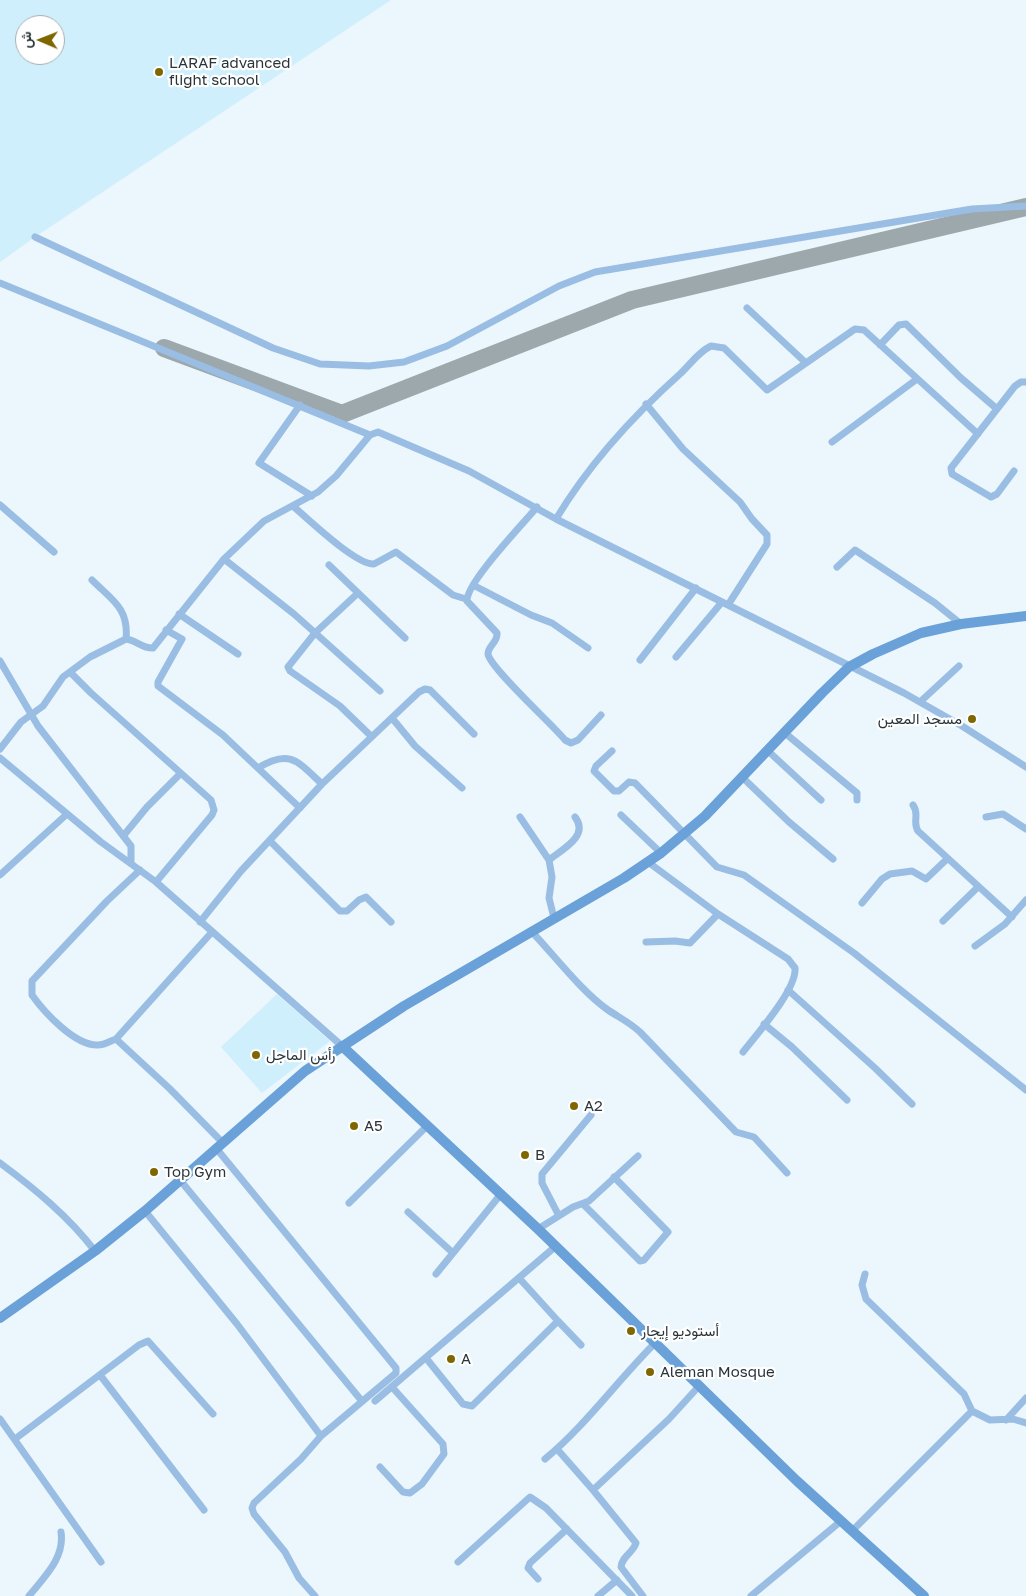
<!DOCTYPE html>
<html>
<head>
<meta charset="utf-8">
<style>
	body { margin:0 }
	#map { position:relative; width:1026px; height:1596px; overflow:hidden; background:#ebf7fc; font-family:"Golos Text",Vazirmatn,sans-serif }
	canvas { display:block }
	.north { position:absolute; left:15px; top:15px; width:50px; height:50px; box-sizing:border-box; background:#fff; border:1px solid #a9aeb0; border-radius:50%; rotate:271deg; font-size:14px; font-weight:700; line-height:20px; text-align:center; color:#29353a }
	.north::after { content:''; display:block; margin:auto; width:18px; height:22px; background:#7f6700; clip-path:polygon(50% 0,100% 100%,50% 72%,0 100%) }
</style>
</head>
<body>
<div id="map">
<canvas width="1026" height="1596"></canvas>
<div class="north">ش</div>
</div>
<script>
const ctx = document.querySelector('canvas').getContext('2d');
ctx.lineJoin = 'round';
function fill(path, color) { ctx.fillStyle = color; ctx.fill(path, 'evenodd'); }
function trace(path, color, width, dash) { ctx.strokeStyle = color; ctx.lineWidth = width; ctx.lineCap = dash ? 'butt' : 'round'; ctx.setLineDash(dash || []); ctx.stroke(path); }
function write(font, color, halo, rows, align = 'center') {
  ctx.font = font + ' "Golos Text",Vazirmatn,sans-serif'; ctx.lineWidth = 4.5; ctx.setLineDash([]); ctx.textBaseline = 'middle'; ctx.strokeStyle = halo; ctx.fillStyle = color; for (const [text, x, y, turn = 0] of rows) {
    ctx.save(); ctx.translate(x, y); ctx.rotate((+turn || 0) * Math.PI / 180); ctx.textAlign = isNaN(turn) ? turn : align; if (halo) ctx.strokeText(text, 0, 0); ctx.fillText(text, 0, 0); ctx.restore();
  }
}
const built = new Path2D(`
	M 0,0 L 391,0 L 35,237 L 0,262 ZM 25,25 L 55,25 L 55,55 L 25,55 Z
	M 277,994 L 330,1041 L 262,1093 L 221,1047 Z`);
const taxiway = new Path2D(`
	M 164,348 L 342,414 L 632,300 L 1026,207`);
const street = new Path2D(`
	M 35,237 L 273,348 L 320,364 L 369,366 L 404,362 L 447,346 L 559,286 L 595,272 L 972,209 L 1026,206
	M 0,283 L 370,435
	M 747,308 L 806,363
	M 880,345 L 899,325 L 906,324 L 961,378 L 997,409
	M 646,404 L 683,449 L 740,502 L 752,519 L 767,535 L 767,544 L 728,605
	M 300,405 L 259,463 L 312,496
	M 832,442 L 917,379
	M 1014,471 L 997,494 L 991,497 L 952,474 L 951,468 L 1015,386 L 1021,382 L 1026,382
	M 0,505 L 54,552
	M 293,506 C 308,519 356,565 374,564 L 396,552 L 453,595 L 466,599
	M 537,507 C 523,524 466,583 467,601 L 497,633 C 498,642 488,646 488,654 C 490,668 553,725 565,740 L 571,743 L 578,740 L 601,715
	M 556,519 C 589,464 633,416 680,374 C 690,365 698,352 711,346 L 724,348 L 767,390 L 855,329 L 864,330 L 978,434
	M 224,559 L 294,614 L 380,691
	M 329,565 L 405,638
	M 837,567 L 855,550 L 935,603 L 961,624
	M 92,580 C 112,600 129,608 126,639
	M 473,585 L 531,615 L 552,623 L 588,648
	M 358,593 L 315,633 L 288,667 L 290,671 L 340,706 L 371,736
	M 179,614 L 238,654
	M 166,630 L 182,639 L 158,682 L 158,686 L 223,735 L 300,808
	M 676,657 L 722,602
	M 640,660 L 696,588
	M 0,661 L 38,726 L 131,846 L 131,862
	M 70,672 L 91,693 L 211,800 L 214,810 L 212,815 L 156,882
	M 920,702 L 959,666
	M 392,718 L 415,746 L 462,788
	M 785,733 L 857,793 L 857,800
	M 0,749 L 21,722 L 43,706 L 63,677 L 90,657 L 126,639 C 136,640 143,649 153,648 L 224,559 L 264,521 L 318,492 L 336,476 L 370,435 L 378,432 L 469,471 L 556,519 L 904,693 L 962,726 L 1026,767
	M 767,750 L 821,800
	M 612,751 L 596,766 L 594,771 L 614,791 L 619,791 L 629,782 L 635,783 L 717,867 L 744,875 L 854,953 L 1026,1090
	M 0,758 L 101,842 L 156,882 L 342,1046
	M 258,768 C 290,748 298,762 322,784
	M 742,777 L 789,822 L 833,859
	M 913,805 C 920,814 912,822 918,831 L 1012,917
	M 621,815 L 661,853
	M 520,817 L 549,860 L 552,877 L 549,898 L 554,918
	M 986,817 L 1003,814 L 1026,829
	M 124,835 L 147,807 L 180,774
	M 270,841 L 340,911 L 347,911 L 359,900 L 366,897 L 391,922
	M 549,860 C 561,850 590,836 575,817
	M 648,862 L 718,914 L 788,959 L 795,968 C 797,989 757,1034 743,1052
	M 140,870 L 107,901 L 32,981 L 32,995 C 44,1012 75,1046 98,1045 C 104,1045 110,1041 116,1039 L 212,932
	M 0,875 L 67,814
	M 862,903 L 882,879 L 890,874 L 912,871 L 926,879 L 947,859
	M 943,921 L 978,887
	M 200,922 L 241,871 L 322,784 L 419,692 L 425,689 L 430,690 L 474,734
	M 532,932 C 554,955 582,992 608,1010 C 620,1018 629,1022 640,1032 L 736,1132 L 754,1137 L 787,1173
	M 646,942 L 675,941 L 690,943 L 718,914
	M 975,946 L 1005,924 L 1026,900
	M 788,990 L 875,1068 L 912,1104
	M 764,1024 L 792,1047 L 847,1100
	M 116,1039 L 170,1089 L 222,1142
	M 216,1148 L 396,1368 L 396,1373 L 321,1436
	M 0,1163 C 35,1189 68,1216 95,1251
	M 180,1180 L 361,1400
	M 349,1203 L 427,1126
	M 584,1205 L 640,1261 L 644,1260 L 668,1232 L 614,1177
	M 145,1211 L 237,1324 L 321,1436 L 301,1459 L 254,1503 L 252,1508 L 254,1514 L 285,1552 L 299,1578 L 315,1596
	M 408,1212 L 453,1253
	M 559,1216 L 542,1183 L 542,1174 L 591,1115
	M 538,1229 L 573,1207 L 589,1201 L 638,1156
	M 436,1274 L 501,1194
	M 558,1321 L 581,1345
	M 426,1358 L 463,1404 L 472,1406 L 558,1321 L 519,1278
	M 100,1375 L 204,1510
	M 375,1401 L 556,1246
	M 972,1411 L 990,1420 L 1013,1419 L 1026,1423
	M 0,1419 L 101,1562
	M 1006,1420 L 1026,1398
	M 15,1439 L 139,1345 L 148,1341 L 213,1414
	M 557,1449 L 593,1490
	M 545,1459 C 586,1425 618,1380 656,1342
	M 380,1467 L 403,1492 L 410,1493 L 422,1484 L 444,1454 L 443,1444 L 392,1387
	M 852,1531 L 972,1411 L 964,1394 L 866,1299 L 862,1285 L 865,1274
	M 458,1562 L 530,1497 L 546,1508 L 632,1596
	M 538,1579 L 528,1568 L 530,1563 L 567,1529
	M 29,1596 C 44,1577 65,1558 61,1532
	M 598,1596 L 617,1580
	M 643,1596 L 621,1567 C 622,1556 633,1553 636,1543 L 593,1490 L 669,1419 L 700,1385
	M 751,1596 L 841,1521`);
const secondary = new Path2D(`
	M 342,1046 L 538,1229 L 797,1481 L 924,1596
	M 0,1318 L 95,1251 L 145,1211 L 305,1071 L 404,1006 L 624,878 L 661,853 L 705,816 L 822,693 L 849,667 L 873,654 L 921,633 L 961,624 L 1026,616`);
const markers = [
	[159,72,5,"#7f6700"],
	[972,719,5,"#7f6700"],
	[256,1055,5,"#7f6700"],
	[574,1106,5,"#7f6700"],
	[354,1126,5,"#7f6700"],
	[525,1155,5,"#7f6700"],
	[154,1172,5,"#7f6700"],
	[631,1331,5,"#7f6700"],
	[451,1359,5,"#7f6700"],
	[650,1372,5,"#7f6700"]
];
const poiNames = [
	["LARAF advanced",169,63],
	["flight school",169,80],
	["مسجد المعين",962,719,"right"],
	["رأس الماجل",266,1055],
	["A2",584,1106],
	["A5",364,1126],
	["B",535,1155],
	["Top Gym",164,1172],
	["أستوديو إيجار",641,1331],
	["A",461,1359],
	["Aleman Mosque",660,1372]
];
fill(built, '#cfeffc');
trace(taxiway, '#9ca8ac', 18);
trace(street, '#9abde3', 7);
trace(secondary, '#6ba1d9', 10);
for (const [x, y, r, color] of markers) { const dot = new Path2D(); dot.arc(x, y, r, 0, 2 * Math.PI); ctx.fillStyle = color; ctx.fill(dot); trace(dot, '#fff', 2); }
write('15px', '#29353a', '#fff', poiNames, 'left');
</script>
</body>
</html>
